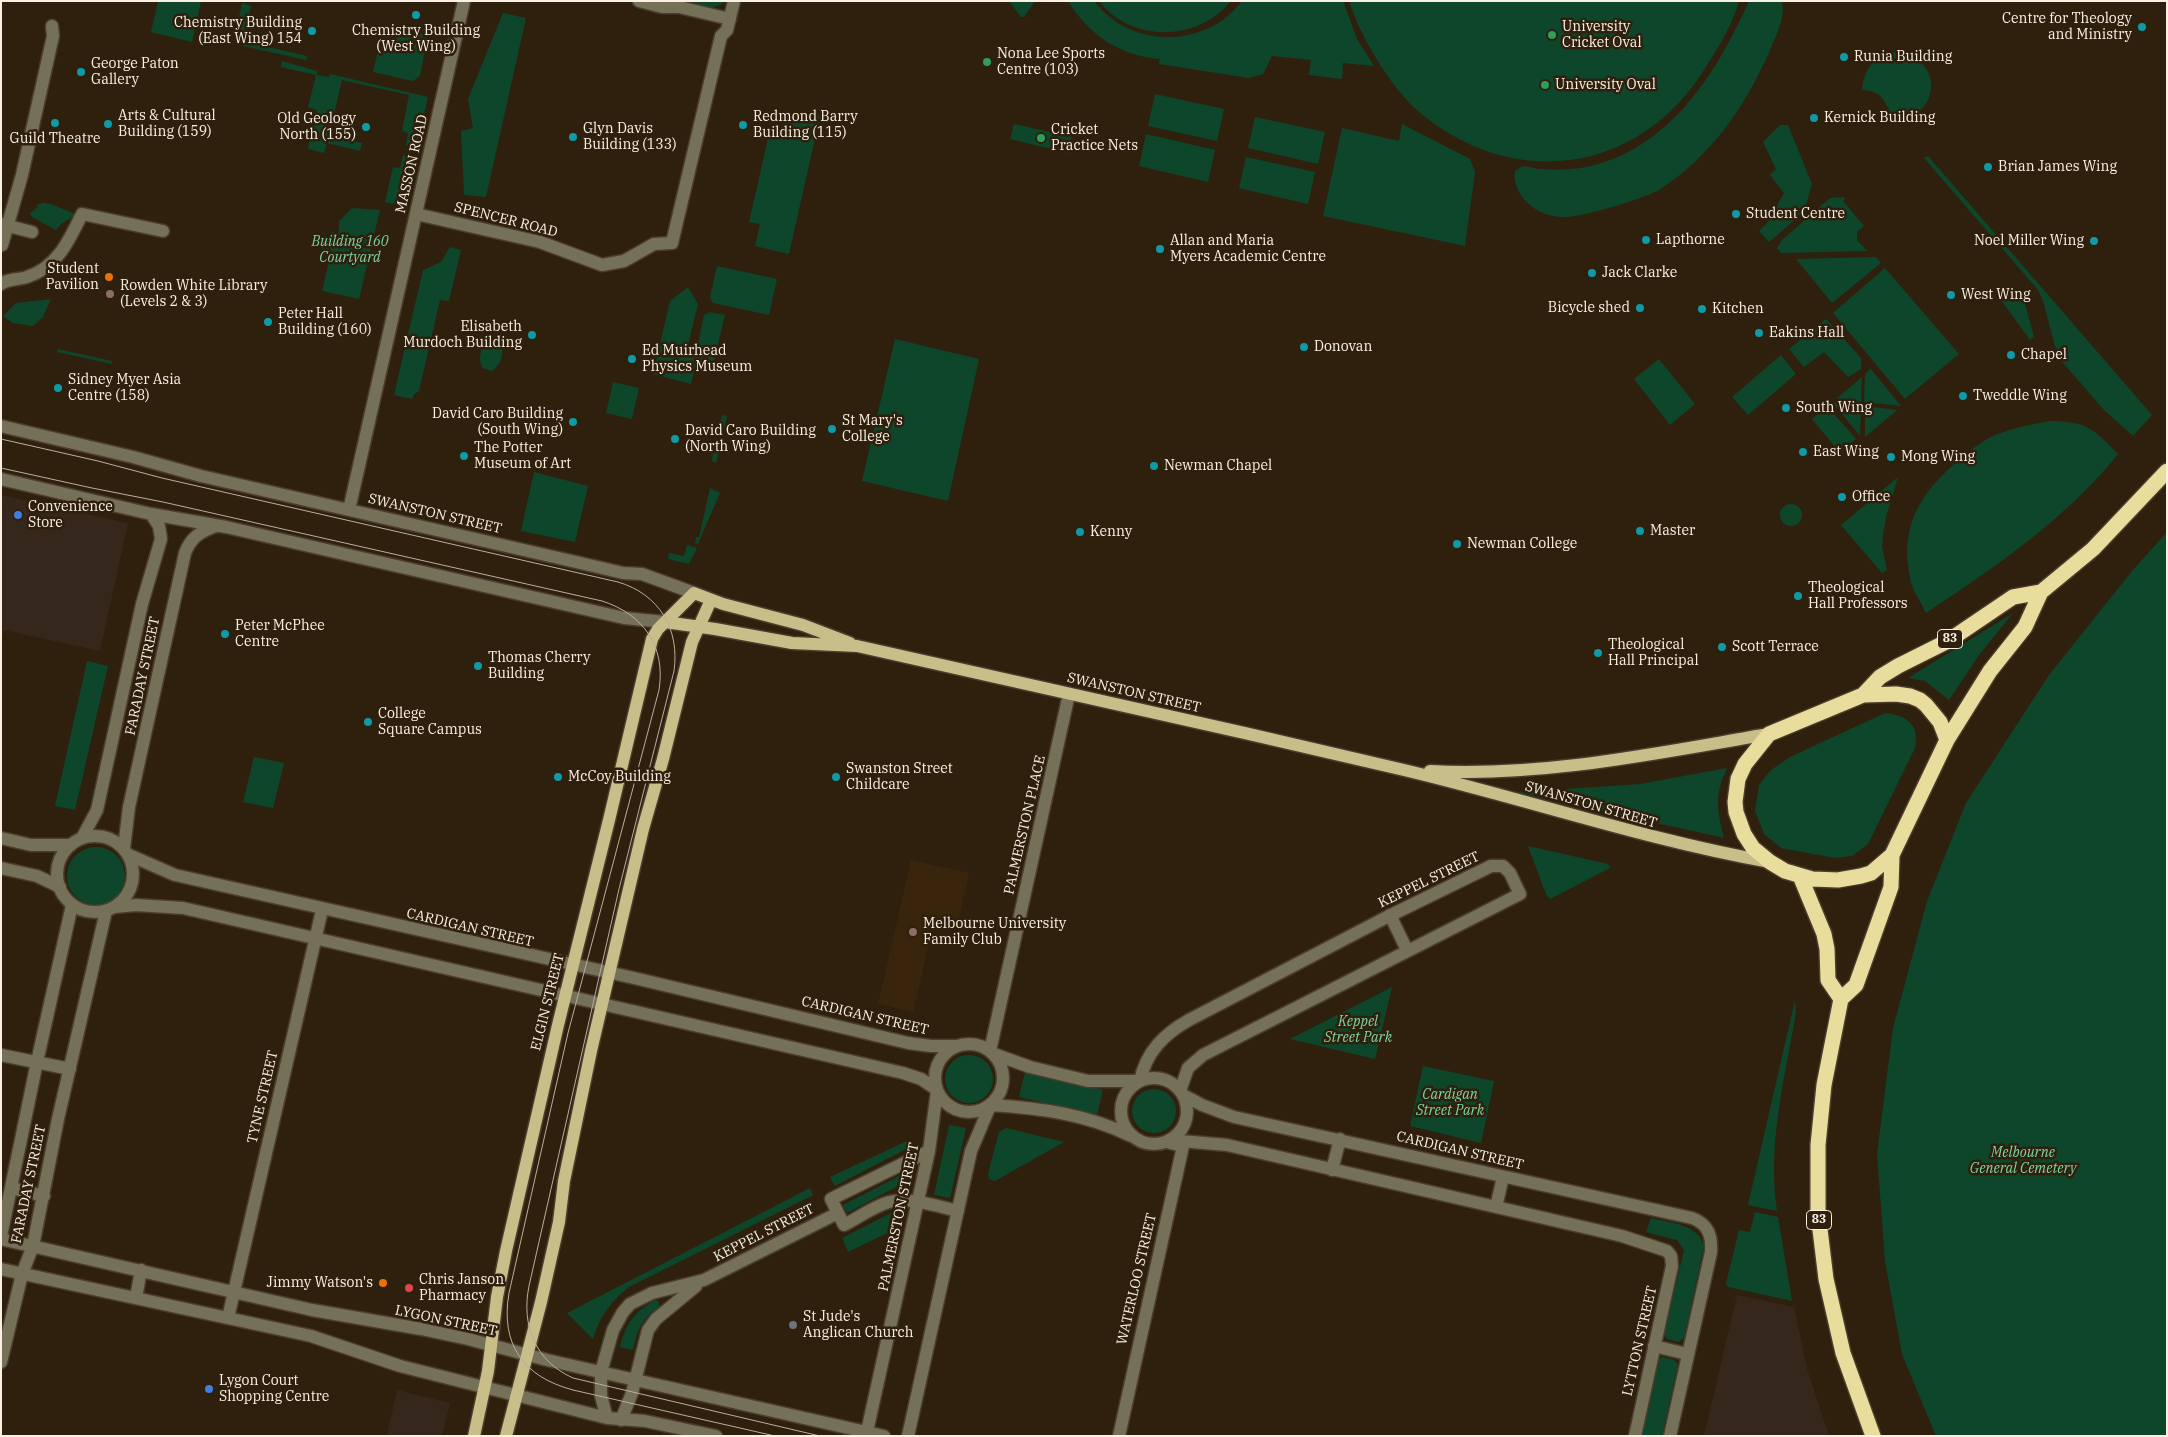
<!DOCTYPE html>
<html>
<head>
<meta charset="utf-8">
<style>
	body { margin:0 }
	#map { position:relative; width:2168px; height:1437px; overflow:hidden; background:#2f200e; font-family:"IBM Plex Serif",serif }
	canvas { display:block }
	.frame { position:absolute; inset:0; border:2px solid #faf0e4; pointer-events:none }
</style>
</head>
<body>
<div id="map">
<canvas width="2168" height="1437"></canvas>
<div class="frame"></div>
</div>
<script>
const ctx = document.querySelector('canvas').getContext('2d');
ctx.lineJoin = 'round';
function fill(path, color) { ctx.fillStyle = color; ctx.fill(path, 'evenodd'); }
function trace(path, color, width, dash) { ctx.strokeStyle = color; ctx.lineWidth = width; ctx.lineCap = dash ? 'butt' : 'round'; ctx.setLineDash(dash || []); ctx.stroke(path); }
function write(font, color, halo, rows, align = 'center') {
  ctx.font = font + ' "IBM Plex Serif",serif'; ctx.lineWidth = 5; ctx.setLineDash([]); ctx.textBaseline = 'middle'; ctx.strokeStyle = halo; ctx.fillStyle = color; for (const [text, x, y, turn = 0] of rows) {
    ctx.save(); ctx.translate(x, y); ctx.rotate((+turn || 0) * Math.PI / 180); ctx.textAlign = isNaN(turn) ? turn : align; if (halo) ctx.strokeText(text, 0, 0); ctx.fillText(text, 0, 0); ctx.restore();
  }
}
const commercial = new Path2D(`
	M 1,495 L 128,523 L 100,651 L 4,630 L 1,641 Z
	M 1737,1295 L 1794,1307 L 1807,1369 L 1829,1436 L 1704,1436 Z
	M 397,1390 L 450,1403 L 442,1436 L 387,1436 Z`);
const built = new Path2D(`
	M 911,860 L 969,873 L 958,923 L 943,920 L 933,926 L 913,1012 L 878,1004 Z`);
const green = new Path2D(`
	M 158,1 L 201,1 L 192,42 L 151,32 Z
	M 681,1 L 726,1 C 713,13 696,5 681,1 Z
	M 1009,1 L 1035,1 L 1024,17 L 1021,17 Z
	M 1068,1 L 1094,1 C 1122,38 1173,47 1213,26 C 1225,20 1234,11 1242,1 L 1343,1 L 1357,39 L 1374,66 L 1343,63 L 1342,79 L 1309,75 L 1311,60 L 1272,56 L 1263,74 L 1249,78 L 1159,64 L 1160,59 C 1120,56 1089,35 1068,1 Z
	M 1099,1 L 1231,1 C 1198,42 1131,43 1099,1 Z
	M 1349,1 L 1739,1 C 1733,23 1721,43 1709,62 C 1645,172 1517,194 1419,112 C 1391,88 1360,36 1349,1 Z
	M 1749,1 L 1782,1 C 1786,20 1773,42 1766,59 C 1742,111 1710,156 1662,188 C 1648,198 1577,219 1561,217 C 1546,216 1533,210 1524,199 C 1518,192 1513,181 1515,171 C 1517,170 1519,168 1521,167 C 1527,165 1535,169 1540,169 C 1556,170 1571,170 1586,167 C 1669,150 1717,73 1749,1 Z
	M 242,3 L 251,6 L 243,41 L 307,56 L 306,60 L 243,46 L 243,43 L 234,41 Z
	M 503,13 L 526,18 L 486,197 L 464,195 L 461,131 L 473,128 L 468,99 Z
	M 384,26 L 428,35 L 420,76 L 413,81 L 373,72 Z
	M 1894,52 C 1943,55 1944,115 1895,121 C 1885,104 1884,90 1862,90 C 1864,69 1873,57 1894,52 Z
	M 282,61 L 317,71 L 317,75 L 329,77 L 330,74 L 428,97 L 416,147 L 406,145 L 408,133 L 402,131 L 409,95 L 342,80 L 329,135 L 362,143 L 360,151 L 327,143 L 324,153 L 308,149 L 317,110 L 308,107 L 316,75 L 281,67 Z
	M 1155,94 L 1224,109 L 1217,141 L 1148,126 Z
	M 804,113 L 820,116 L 789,254 L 755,246 L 760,224 L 749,222 L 770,130 L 780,129 L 793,115 Z
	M 1255,117 L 1325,132 L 1318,164 L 1248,148 Z
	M 1014,124 L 1072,137 L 1068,153 L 1010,139 Z
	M 1402,124 L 1470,159 L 1475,172 L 1465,246 L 1323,216 L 1342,128 L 1399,141 Z
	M 1780,125 L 1788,125 L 1812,184 L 1804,212 L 1769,242 L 1759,231 L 1768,222 L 1784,193 L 1770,175 L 1776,169 L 1763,142 Z
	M 1146,134 L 1215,150 L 1208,182 L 1139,166 Z
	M 403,155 L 414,157 L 403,206 L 385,202 L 393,167 L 400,168 Z
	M 1928,156 L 2152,415 L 2133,436 L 2104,410 L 2058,357 L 2043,301 L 2038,290 L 1924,158 Z
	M 1246,157 L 1315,172 L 1308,204 L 1239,188 Z
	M 1844,197 L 1845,199 L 1843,201 L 1864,226 L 1857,232 L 1857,240 L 1867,251 L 1781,253 L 1777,248 L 1782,240 L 1830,198 Z
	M 43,203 L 51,204 L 75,214 L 74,216 L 61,224 L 56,230 L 32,217 L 30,213 L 38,207 L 37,205 Z
	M 352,208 L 380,210 L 359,299 L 322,291 L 330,257 L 321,254 L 324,238 L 329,239 L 331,232 L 339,232 L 339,221 Z
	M 450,247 L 461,250 L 449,301 L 440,300 L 419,391 L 414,394 L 412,399 L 394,395 L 423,270 L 441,262 Z
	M 1876,257 L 1881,263 L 1832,303 L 1796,259 Z
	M 717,266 L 777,279 L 769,315 L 713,303 L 710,297 Z
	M 1885,268 L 1959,354 L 1905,399 L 1833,313 Z
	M 688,287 L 698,304 L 688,345 L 693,353 L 696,353 L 704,315 L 710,312 L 725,315 L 712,369 L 695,365 L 691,384 L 653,374 L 670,301 Z
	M 2014,289 L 2025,303 L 2034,337 L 2030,340 L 2001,300 Z
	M 51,299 L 43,317 L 33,326 L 13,323 L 3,316 L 16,303 Z
	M 1826,319 L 1861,358 L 1861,369 L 1848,377 L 1824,352 L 1804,367 L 1789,349 Z
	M 491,339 L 499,342 C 506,351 501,365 492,371 L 483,368 C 477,360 481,343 491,339 Z
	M 895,339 L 979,359 L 948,501 L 862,481 Z
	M 58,349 L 112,361 L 112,364 L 57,352 Z
	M 1781,355 L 1796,374 L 1748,415 L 1732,397 Z
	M 1659,359 L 1695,404 L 1670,425 L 1634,379 Z
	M 1870,369 L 1871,369 L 1901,406 L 1864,402 L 1865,374 Z
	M 1862,377 L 1861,402 L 1836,399 Z
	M 613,382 L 639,388 L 632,419 L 606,413 Z
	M 1832,402 L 1861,406 L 1860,436 Z
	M 1827,406 L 1856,439 L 1840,453 L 1812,419 Z
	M 1865,406 L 1897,410 L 1865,437 Z
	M 722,415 L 727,416 L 716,463 L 712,461 L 713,452 L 716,453 L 723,425 L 720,424 Z
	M 2050,421 C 2086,421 2094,429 2118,454 C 2065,520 1995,567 1926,613 C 1921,602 1912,590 1910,578 C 1899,525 1921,492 1960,459 C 1971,450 1984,439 1998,434 C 2014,428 2032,424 2050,421 Z
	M 534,472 L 588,486 L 575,542 L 521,531 Z
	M 1898,477 L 1886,517 L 1883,535 L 1882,547 L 1887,570 L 1882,573 L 1841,525 Z
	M 710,488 L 720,493 L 698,544 L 695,543 L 696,537 L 699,537 Z
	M1780 515a11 11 0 1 1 22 0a11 11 0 1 1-22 0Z
	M 2167,532 L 2167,1436 L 1936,1436 L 1902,1354 L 1885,1261 L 1877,1154 L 1893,1028 L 1927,901 L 1966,803 L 2049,675 L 2132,571 Z
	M 687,545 L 697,548 L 689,564 L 668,559 L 669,553 L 684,556 Z
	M 2013,613 L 1979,655 L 1949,700 L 1925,681 L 1908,678 Z
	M 87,661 L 108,666 L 75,810 L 55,806 Z
	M 1885,713 C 1907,715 1920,725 1915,748 L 1868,844 L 1852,856 L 1835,858 L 1781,848 L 1764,834 L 1755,811 L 1759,785 L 1771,770 L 1790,757 Z
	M 254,757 L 284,763 L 273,808 L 243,802 Z
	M 1727,768 C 1714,796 1717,809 1724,838 L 1518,792 L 1640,784 Z
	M 1528,846 L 1608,864 L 1610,868 L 1550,899 L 1546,894 Z
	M67 876a29 29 0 1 1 58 0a29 29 0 1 1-58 0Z
	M 1392,987 L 1375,1059 L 1290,1039 Z
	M 1795,1000 L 1796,1012 C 1785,1079 1767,1142 1777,1211 L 1748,1205 Z
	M945 1079a24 24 0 1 1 48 0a24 24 0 1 1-48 0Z
	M 1423,1066 L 1494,1081 L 1481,1143 L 1410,1126 Z
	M 1025,1072 L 1103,1090 L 1097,1115 L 1019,1097 Z
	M1132 1111a22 22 0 1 1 44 0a22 22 0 1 1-44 0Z
	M 949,1125 L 966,1128 L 950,1198 L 934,1195 Z
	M 1006,1128 L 1064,1142 L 995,1181 L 989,1179 L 988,1174 L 999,1132 Z
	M 909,1140 L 906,1149 L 835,1186 L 830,1177 Z
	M 903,1174 L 900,1185 L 847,1213 L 843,1205 Z
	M 810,1188 L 813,1195 L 629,1287 C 612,1300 599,1317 593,1339 L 567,1313 Z
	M 1755,1212 L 1778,1217 L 1792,1301 L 1728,1287 L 1726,1283 L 1739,1230 L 1750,1232 Z
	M 891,1213 L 887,1233 L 848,1252 L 842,1238 Z
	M 1651,1218 C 1671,1223 1698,1224 1704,1246 L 1684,1338 L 1679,1342 L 1667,1339 L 1664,1334 L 1684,1250 L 1677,1240 L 1646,1232 Z
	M 655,1300 L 658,1301 L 660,1307 C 642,1318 637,1330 633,1350 L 620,1347 C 625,1325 635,1311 655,1300 Z
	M 1662,1357 L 1674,1360 L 1678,1364 L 1662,1436 L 1640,1436 L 1658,1360 Z`);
const minor = new Path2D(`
	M 639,1 L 662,7 L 679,7 L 730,19
	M 416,214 L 540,242 L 602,265 L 624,261 L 654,244 L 672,243 L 721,36 L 727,30 L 734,1
	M 1,224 L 32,232
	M 2,245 L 22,175 L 53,36 L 52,26
	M 1,284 C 9,278 19,280 27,277 C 57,267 69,241 82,214 L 163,231
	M 1,426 L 133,457 L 201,476 L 589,565 L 623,573 L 642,574 L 694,593
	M 1,479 L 151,514 L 226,527 L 624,618 L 665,622
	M 349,510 L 464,1
	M57 874a38 38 0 1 1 76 0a38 38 0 1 1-76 0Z
	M 1,838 L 31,845 L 71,845
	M 82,838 L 97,810 L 142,604 L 161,539 L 159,526 L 151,514
	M 124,848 L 129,807 L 185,553 C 191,537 200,532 216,526
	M 129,855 L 175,875 L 634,978 L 908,1043 L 931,1046 L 956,1046
	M 1,868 L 37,876 L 60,887
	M 114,907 L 136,905 L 183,908 L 903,1073 L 921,1079 L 936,1089
	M 1390,915 L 1407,950
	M935 1078a34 34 0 1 1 68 0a34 34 0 1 1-68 0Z
	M 990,1051 L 1069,694
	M 994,1054 L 1030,1067 L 1088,1081 L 1139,1081
	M 1,1055 L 70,1069
	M1121 1111a33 33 0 1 1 66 0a33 33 0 1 1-66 0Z
	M 1140,1081 C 1146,1052 1164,1034 1189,1020 L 1387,917 L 1491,866 L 1503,866 L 1510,873 L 1520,894 L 1203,1055 L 1188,1068 L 1180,1091
	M 1183,1095 L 1202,1105 L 1234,1117 L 1692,1218 C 1708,1224 1712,1235 1711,1252 L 1670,1436
	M 991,1105 C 1039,1108 1087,1114 1131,1136
	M 1169,1140 L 1227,1145 L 1622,1236 L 1667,1251 L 1671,1256 L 1672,1266 L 1635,1436
	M 929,1151 L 831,1199 L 844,1225 C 858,1218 874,1206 889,1202 C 911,1197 936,1206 958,1211
	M 1332,1170 L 1340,1139
	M 12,1188 L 44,1196
	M 1496,1207 L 1503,1177
	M 1,1236 L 37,1062 L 72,905
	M 1,1239 L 312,1310 L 421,1329 L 468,1339 L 547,1360 L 884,1436
	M 1,1269 L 311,1336 L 400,1366 L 607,1418 L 645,1421 L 716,1436
	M 136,1298 L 141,1270
	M 228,1318 L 322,910
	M 1654,1346 L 1687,1354
	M 1,1362 L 22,1274 L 33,1246 L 58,1119 L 106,911
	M 607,1418 L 601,1396 L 601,1372 L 613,1330 L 623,1312 L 630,1304 L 652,1293 L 704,1280 L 838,1213
	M 621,1420 L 632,1393 L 648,1330 L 656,1319 L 696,1286
	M 866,1436 L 929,1151 L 937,1091
	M 908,1436 L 971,1151 L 990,1106
	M 1119,1436 L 1183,1146 L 1170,1143`);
const major = new Path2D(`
	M 665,622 L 715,629 L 792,643 L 857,646 C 1039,687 1222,727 1404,770 C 1526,799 1646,840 1770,862
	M 1430,771 C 1544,777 1657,753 1769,734
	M 474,1436 L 488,1371 L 497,1297 L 506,1251 L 558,1025 L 609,820 L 652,639 L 658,629 L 694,593 L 723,604 L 803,625 L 850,643
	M 506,1436 L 541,1302 L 559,1222 L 564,1181 L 591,1051 L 643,829 L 663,759 L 692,642 L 711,600`);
const highway = new Path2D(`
	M 1863,695 L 1880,677 L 1898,666 L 1948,641 L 2013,597 L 2041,592
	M 1947,740 L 1940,722 L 1926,705 L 1920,700 L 1910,696 L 1896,694 L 1863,695 L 1769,734 L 1745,764 L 1738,779 L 1735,802 L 1736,812 L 1744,834 L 1753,848 L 1770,862 L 1785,871 L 1812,879 L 1838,880 L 1861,876 L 1871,873 L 1892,855 L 1947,740 L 1990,671 L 2025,627 L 2041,592 L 2093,549 L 2167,471
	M 1800,876 L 1824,934 L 1827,949 L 1828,980 L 1841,999
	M 1873,1436 L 1843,1353 L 1826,1279 L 1818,1213 L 1818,1145 L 1824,1085 L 1841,999 L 1856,985 L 1891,887 L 1892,855`);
const tram = new Path2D(`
	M 1,439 L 98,461 L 162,478 L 618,582 C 659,594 680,629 674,671 L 619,889 L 529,1286 C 521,1325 535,1361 573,1378 L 820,1436
	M 1,468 L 92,488 L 163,502 L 602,601 C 643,614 666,646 659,690 L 568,1033 L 509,1293 C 500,1345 524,1377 573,1390 L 775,1436`);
const markers = [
	[416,15,5,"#0f9aa8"],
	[2142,27,5,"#0f9aa8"],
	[312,31,5,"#0f9aa8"],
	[1552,35,5,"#2e9e5b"],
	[1844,57,5,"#0f9aa8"],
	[987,62,5,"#2e9e5b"],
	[81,72,5,"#0f9aa8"],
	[1545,85,5,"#2e9e5b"],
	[1814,118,5,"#0f9aa8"],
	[55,123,5,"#0f9aa8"],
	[108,124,5,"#0f9aa8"],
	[743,125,5,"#0f9aa8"],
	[366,127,5,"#0f9aa8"],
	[573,137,5,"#0f9aa8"],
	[1041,138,5,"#2e9e5b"],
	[1988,167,5,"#0f9aa8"],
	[1736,214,5,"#0f9aa8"],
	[1646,240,5,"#0f9aa8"],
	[2094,241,5,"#0f9aa8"],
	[1160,249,5,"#0f9aa8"],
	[1592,273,5,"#0f9aa8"],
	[109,277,5,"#e8710a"],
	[110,294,5,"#8d6e63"],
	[1951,295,5,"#0f9aa8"],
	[1640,308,5,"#0f9aa8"],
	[1702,309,5,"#0f9aa8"],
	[268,322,5,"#0f9aa8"],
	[1759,333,5,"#0f9aa8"],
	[532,335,5,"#0f9aa8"],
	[1304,347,5,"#0f9aa8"],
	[2011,355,5,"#0f9aa8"],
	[632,359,5,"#0f9aa8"],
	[58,388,5,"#0f9aa8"],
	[1963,396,5,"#0f9aa8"],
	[1786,408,5,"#0f9aa8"],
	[573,422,5,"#0f9aa8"],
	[832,429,5,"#0f9aa8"],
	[675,439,5,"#0f9aa8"],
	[1803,452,5,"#0f9aa8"],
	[464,456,5,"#0f9aa8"],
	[1891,457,5,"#0f9aa8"],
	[1154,466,5,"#0f9aa8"],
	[1842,497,5,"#0f9aa8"],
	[18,515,5,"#3f7fe0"],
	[1640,531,5,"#0f9aa8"],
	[1080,532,5,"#0f9aa8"],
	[1457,544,5,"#0f9aa8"],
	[1798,596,5,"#0f9aa8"],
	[225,634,5,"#0f9aa8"],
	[1722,647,5,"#0f9aa8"],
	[1598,653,5,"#0f9aa8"],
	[478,666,5,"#0f9aa8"],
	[368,722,5,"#0f9aa8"],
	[558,777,5,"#0f9aa8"],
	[836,777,5,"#0f9aa8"],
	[913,932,5,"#8d6e63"],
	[383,1283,5,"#e8710a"],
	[409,1288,5,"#e0444e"],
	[793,1325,5,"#6b7280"],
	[209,1389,5,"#3f7fe0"]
];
const shields = [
	[1950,639,25],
	[1819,1220,25]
];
const shieldNames = [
	["83",1950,639],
	["83",1819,1220]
];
const poiNames = [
	["Centre for Theology",2132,19,"right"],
	["and Ministry",2132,35,"right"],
	["Chemistry Building",302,23,"right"],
	["(East Wing) 154",302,39,"right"],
	["University",1562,27],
	["Cricket Oval",1562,43],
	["Chemistry Building",416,31,"center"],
	["(West Wing)",416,47,"center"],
	["Nona Lee Sports",997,54],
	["Centre (103)",997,70],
	["Runia Building",1854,57],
	["George Paton",91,64],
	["Gallery",91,80],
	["University Oval",1555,85],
	["Arts & Cultural",118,116],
	["Building (159)",118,132],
	["Redmond Barry",753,117],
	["Building (115)",753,133],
	["Kernick Building",1824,118],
	["Old Geology",356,119,"right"],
	["North (155)",356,135,"right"],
	["Glyn Davis",583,129],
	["Building (133)",583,145],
	["Cricket",1051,130],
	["Practice Nets",1051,146],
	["Guild Theatre",55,139,"center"],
	["Brian James Wing",1998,167],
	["Student Centre",1746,214],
	["Lapthorne",1656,240],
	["Allan and Maria",1170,241],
	["Myers Academic Centre",1170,257],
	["Noel Miller Wing",2084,241,"right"],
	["Student",99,269,"right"],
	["Pavilion",99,285,"right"],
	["Jack Clarke",1602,273],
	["Rowden White Library",120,286],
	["(Levels 2 & 3)",120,302],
	["West Wing",1961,295],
	["Bicycle shed",1630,308,"right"],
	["Kitchen",1712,309],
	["Peter Hall",278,314],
	["Building (160)",278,330],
	["Elisabeth",522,327,"right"],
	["Murdoch Building",522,343,"right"],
	["Eakins Hall",1769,333],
	["Donovan",1314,347],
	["Ed Muirhead",642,351],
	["Physics Museum",642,367],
	["Chapel",2021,355],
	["Sidney Myer Asia",68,380],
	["Centre (158)",68,396],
	["Tweddle Wing",1973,396],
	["South Wing",1796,408],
	["David Caro Building",563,414,"right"],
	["(South Wing)",563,430,"right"],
	["St Mary's",842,421],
	["College",842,437],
	["David Caro Building",685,431],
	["(North Wing)",685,447],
	["The Potter",474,448],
	["Museum of Art",474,464],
	["East Wing",1813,452],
	["Mong Wing",1901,457],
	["Newman Chapel",1164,466],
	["Office",1852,497],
	["Convenience",28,507],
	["Store",28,523],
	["Master",1650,531],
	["Kenny",1090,532],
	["Newman College",1467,544],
	["Theological",1808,588],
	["Hall Professors",1808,604],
	["Peter McPhee",235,626],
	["Centre",235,642],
	["Theological",1608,645],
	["Hall Principal",1608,661],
	["Scott Terrace",1732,647],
	["Thomas Cherry",488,658],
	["Building",488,674],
	["College",378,714],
	["Square Campus",378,730],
	["Swanston Street",846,769],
	["Childcare",846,785],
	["McCoy Building",568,777],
	["Melbourne University",923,924],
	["Family Club",923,940],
	["Chris Janson",419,1280],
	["Pharmacy",419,1296],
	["Jimmy Watson's",373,1283,"right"],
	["St Jude's",803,1317],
	["Anglican Church",803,1333],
	["Lygon Court",219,1381],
	["Shopping Centre",219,1397]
];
const streetNames = [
	["MASSON ROAD",412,164,-77],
	["SPENCER ROAD",506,220,14],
	["SWANSTON STREET",435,514,13],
	["FARADAY STREET",143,676,-78],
	["SWANSTON STREET",1134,693,13],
	["SWANSTON STREET",1591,805,16],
	["PALMERSTON PLACE",1025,825,-77],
	["KEPPEL STREET",1429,880,-26],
	["CARDIGAN STREET",470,928,13],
	["ELGIN STREET",548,1002,-76],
	["CARDIGAN STREET",865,1016,13],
	["TYNE STREET",263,1097,-77],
	["CARDIGAN STREET",1460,1151,13],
	["FARADAY STREET",29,1184,-78],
	["PALMERSTON STREET",899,1217,-78],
	["KEPPEL STREET",764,1233,-27],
	["WATERLOO STREET",1137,1279,-77],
	["LYGON STREET",446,1321,12],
	["LYTTON STREET",1640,1341,-77]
];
const parkNames = [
	["Building 160",350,242],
	["Courtyard",350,258],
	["Keppel",1358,1022],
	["Street Park",1358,1038],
	["Cardigan",1450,1095],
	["Street Park",1450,1111],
	["Melbourne",2023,1153],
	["General Cemetery",2023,1169]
];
fill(commercial, '#36271c');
fill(built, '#38250c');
fill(green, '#0d462b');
trace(minor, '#4b3d2c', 15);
trace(major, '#4b3d2c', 15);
trace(highway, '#4b3d2c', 18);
trace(minor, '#757058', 12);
trace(major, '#c8be8a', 12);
trace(highway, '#e9dd9e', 15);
trace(tram, '#baaea0', 1);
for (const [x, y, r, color] of markers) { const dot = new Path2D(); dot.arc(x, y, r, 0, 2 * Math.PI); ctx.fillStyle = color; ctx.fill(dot); trace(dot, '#2f200e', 2); }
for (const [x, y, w] of shields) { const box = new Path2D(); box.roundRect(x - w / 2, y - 9.5, w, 19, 4); ctx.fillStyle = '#2f200e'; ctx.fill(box); trace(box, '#faf0e4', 1); }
write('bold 12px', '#faf0e4', null, shieldNames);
write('14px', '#faf0e4', '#2f200e', poiNames, 'left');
write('14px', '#faf0e4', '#2f200e', streetNames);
write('italic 14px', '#7cd4a2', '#2f200e', parkNames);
</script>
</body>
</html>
